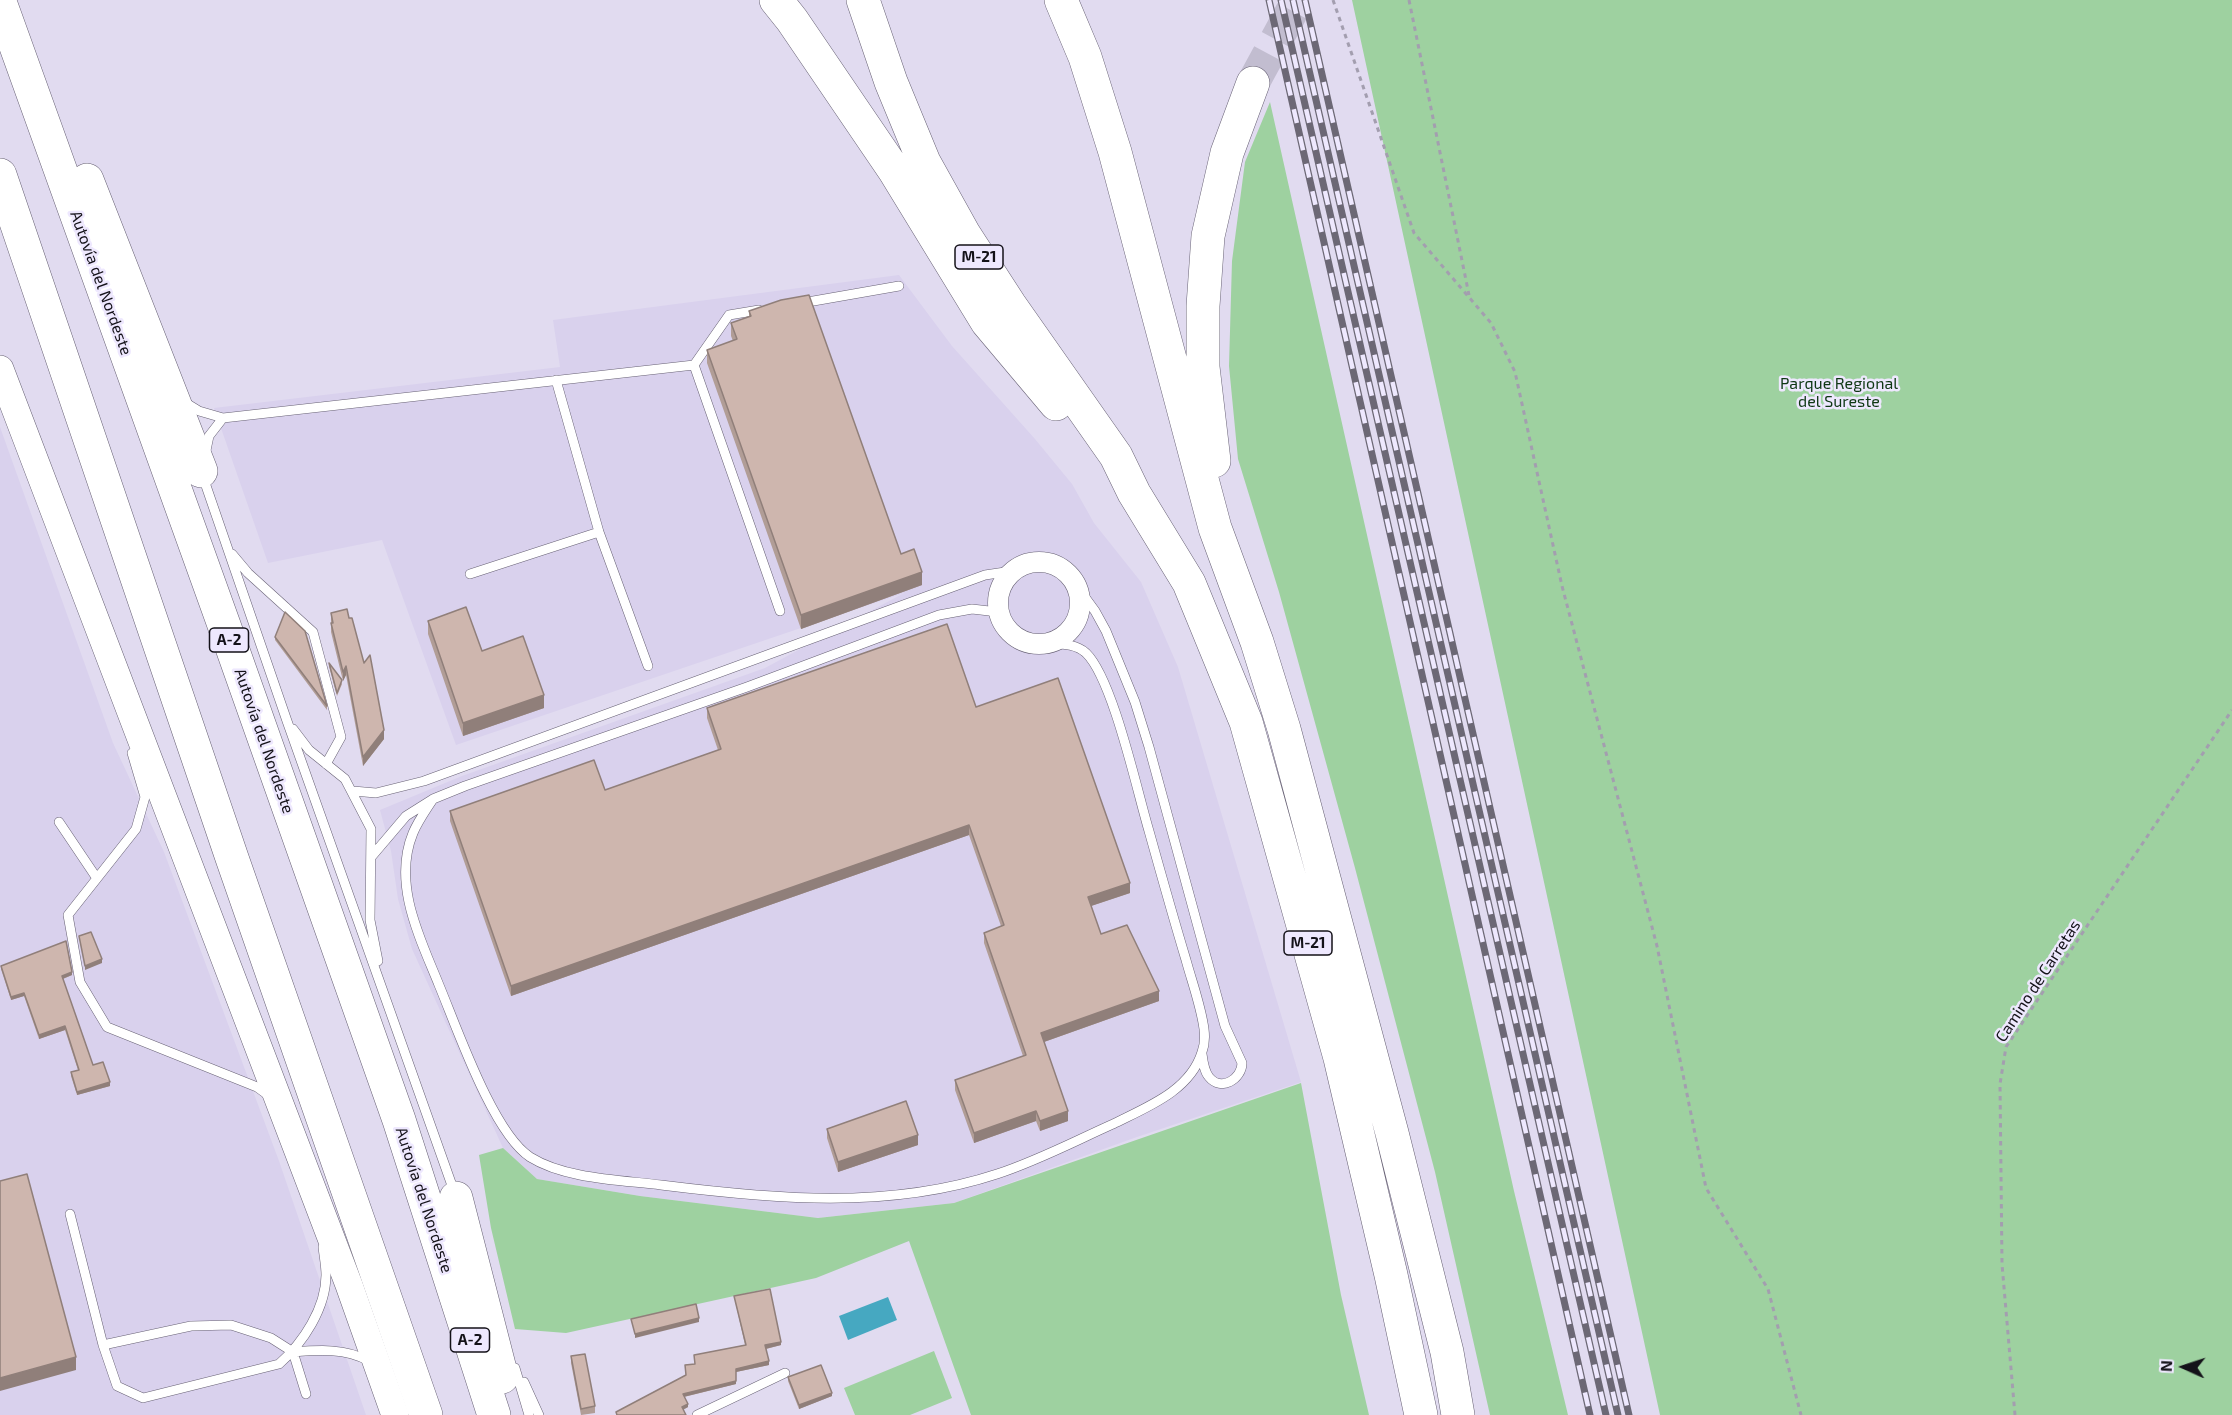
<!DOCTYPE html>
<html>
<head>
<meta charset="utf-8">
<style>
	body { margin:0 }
	#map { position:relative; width:2232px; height:1415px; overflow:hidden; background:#e1dbf0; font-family:"Exo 2",sans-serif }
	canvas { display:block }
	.north { position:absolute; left:2154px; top:1337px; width:60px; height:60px; -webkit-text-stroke:4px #eee8fe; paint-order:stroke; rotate:273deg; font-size:16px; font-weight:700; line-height:24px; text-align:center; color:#141219 }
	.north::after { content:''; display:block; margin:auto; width:21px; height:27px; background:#141219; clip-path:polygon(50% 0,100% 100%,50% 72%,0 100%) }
</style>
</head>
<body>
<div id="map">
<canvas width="2232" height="1415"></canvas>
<div class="north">N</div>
</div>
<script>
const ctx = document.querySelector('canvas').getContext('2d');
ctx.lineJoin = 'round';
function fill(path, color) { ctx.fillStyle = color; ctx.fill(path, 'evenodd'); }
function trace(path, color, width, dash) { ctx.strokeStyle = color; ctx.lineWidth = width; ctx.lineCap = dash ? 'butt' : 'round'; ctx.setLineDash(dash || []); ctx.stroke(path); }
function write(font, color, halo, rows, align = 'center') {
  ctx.font = font + ' "Exo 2",sans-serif'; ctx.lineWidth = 5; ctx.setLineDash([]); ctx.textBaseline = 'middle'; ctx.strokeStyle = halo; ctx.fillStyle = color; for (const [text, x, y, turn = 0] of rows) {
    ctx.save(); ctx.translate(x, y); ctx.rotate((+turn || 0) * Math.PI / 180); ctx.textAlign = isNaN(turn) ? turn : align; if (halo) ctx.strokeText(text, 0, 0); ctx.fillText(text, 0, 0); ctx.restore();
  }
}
const built = new Path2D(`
	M 899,275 L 952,346 L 1035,439 L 1072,484 L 1094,523 L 1141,582 L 1178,667 L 1301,1082 L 1134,1138 L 954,1203 L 818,1218 L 640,1196 L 537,1179 L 503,1148 L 412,949 L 398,899 L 391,851 L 380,810 L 462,776 L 765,668 L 904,593 L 456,745 L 382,540 L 268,563 L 214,408 L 560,367 L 553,320 Z
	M 0,427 L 113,743 L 164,852 L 279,1161 L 366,1415 L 0,1415 Z`);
const green = new Path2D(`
	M 1352,0 L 2232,0 L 2232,1415 L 1660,1415 Z
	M 1270,102 L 1514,1191 L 1568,1415 L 1490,1415 L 1435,1172 L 1355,868 L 1279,592 L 1238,459 L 1229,366 L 1232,261 L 1245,162 Z
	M 1301,1083 L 1341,1295 L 1369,1415 L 971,1415 L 909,1241 L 816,1278 L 566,1333 L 515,1329 L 491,1228 L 479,1155 L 503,1148 L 537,1179 L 640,1196 L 818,1218 L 954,1203 Z
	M 934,1351 L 952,1398 L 910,1415 L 855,1415 L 844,1388 Z`);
const water = new Path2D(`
	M 888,1297 L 897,1320 L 848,1340 L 839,1316 Z`);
const highwayTunnel = new Path2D(`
	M 1253,83 L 1298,0`);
const path = new Path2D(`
	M 1333,0 L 1414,233 L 1491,323 L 1515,372 L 1562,586 L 1657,946 L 1706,1188 L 1768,1289 L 1801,1415
	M 1409,0 L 1469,295
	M 2015,1415 L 2002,1264 L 2000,1084 L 2006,1047 L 2232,710`);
const lane = new Path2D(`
	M 802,303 L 899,286
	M 694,365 L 729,315 L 759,310
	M 556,380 L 599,532 L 648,666
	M 186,403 L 199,411 L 223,418 L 209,436 L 205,455
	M 223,418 L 694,365 L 780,611
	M 203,477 L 287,721 L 455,1194
	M 232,554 L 248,573 L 313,632 L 341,737 L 326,764
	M 470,574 L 599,532
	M 1076,585 L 1095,611 L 1106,631 L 1135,702 L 1149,747 L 1225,1026 L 1242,1063 C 1242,1079 1221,1092 1209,1077 C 1204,1071 1203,1062 1202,1054
	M 293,729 L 309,750 L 345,779 L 371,829 L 370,920 L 378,961
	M 132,753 L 145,797 L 136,829 L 68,915 L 80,982 L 107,1027 L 257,1087 L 268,1095
	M 353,791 L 376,793 L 424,781 L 985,575 L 1012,571
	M 433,799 C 426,810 418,821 413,833 C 392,884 420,938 439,985 C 457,1028 493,1133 530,1157 C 565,1179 621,1180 661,1185 C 773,1199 888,1210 997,1174 C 1037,1161 1075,1141 1113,1124 C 1147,1107 1190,1091 1202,1052 C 1205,1044 1205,1037 1204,1029 C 1201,1006 1192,982 1186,960 C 1173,917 1161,874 1149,831 C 1137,791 1113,679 1086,653 C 1076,644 1062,644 1049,643
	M 59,822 L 96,877
	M 372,856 L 406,816 L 433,799 L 465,786 L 747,687 L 939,615 L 972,609 L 998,612
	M 70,1214 L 103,1345 L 117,1386 L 143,1398 L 279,1364 C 303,1343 326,1308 326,1275 C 326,1266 324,1256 323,1247
	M 103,1345 L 191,1326 L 231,1325 L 271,1338 L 293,1352 L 306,1394
	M 293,1352 C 319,1350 345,1348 369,1361
	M 515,1368 L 529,1415
	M 524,1382 L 539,1415
	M 697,1415 L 785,1373`);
const street = new Path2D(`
	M998 603a41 41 0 1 1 82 0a41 41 0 1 1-82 0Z`);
const secondary = new Path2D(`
	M 0,369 L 349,1285 L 395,1415`);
const highway = new Path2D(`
	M 776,0 L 792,20 L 894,170 L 987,322 L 1056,404
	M 863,0 L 891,82 L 924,162 L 964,234 L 1010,305 L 1116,456 L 1134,493 L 1189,583 L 1246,722 L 1340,1058 L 1391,1275 L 1421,1415
	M 1061,0 L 1085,57 L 1115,152 L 1215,528 L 1257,642 L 1284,729 L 1392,1133 L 1447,1352 L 1458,1415
	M 0,2 L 224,625 L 399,1120 L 494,1415
	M 0,175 L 232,858 L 426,1415
	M 87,180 L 201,471
	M 1214,461 L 1203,367 L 1203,306 L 1208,236 L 1227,153 L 1253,83
	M 456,1198 L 502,1377`);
const rail = new Path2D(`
	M 1269,0 L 1590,1415
	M 1281,0 L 1606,1415
	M 1293,0 L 1618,1415
	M 1305,0 L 1629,1415`);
const wall = new Path2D(`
	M 749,311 L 901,554 L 922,585 L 801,629 L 707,363 L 707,350 L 733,341 L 731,336 L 731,323 L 749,317 Z
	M 331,613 L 364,663 L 384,739 L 363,766 L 346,675 L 343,681 L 331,632 Z
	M 428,621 L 482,651 L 544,708 L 463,736 L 428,634 Z
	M 275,637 L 327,706 L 327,710 L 275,640 Z
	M 329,663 L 342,684 L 337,696 L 329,666 Z
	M 976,707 L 1130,893 L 1091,906 L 1101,934 L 1159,1001 L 1044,1042 L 1068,1121 L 1040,1131 L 1036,1121 L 974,1143 L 955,1090 L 955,1080 L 1023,1056 L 984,943 L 984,933 L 1001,926 L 969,835 L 511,996 L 450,821 L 450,811 L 605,790 L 718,750 L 707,718 L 707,708 Z
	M 1,966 L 72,975 L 63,979 L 93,1065 L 110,1086 L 77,1095 L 71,1076 L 71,1072 L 78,1070 L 65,1030 L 39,1039 L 24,996 L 11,1000 L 1,969 Z
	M 827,1129 L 918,1145 L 838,1172 L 827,1138 Z
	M 734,1296 L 781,1345 L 766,1349 L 769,1365 L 736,1372 L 736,1384 L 684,1397 L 688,1407 L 683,1410 L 686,1415 L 616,1415 L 616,1412 L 686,1375 L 685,1365 L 695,1364 L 694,1355 L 745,1345 Z
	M 571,1356 L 595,1406 L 595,1413 L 581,1415 L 571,1363 Z
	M 788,1377 L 832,1396 L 799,1409 L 788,1381 Z`);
const shadedWall = new Path2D(`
	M 922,572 L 922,585 L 801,629 L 801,615 Z
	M 346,666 L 346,675 L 343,681 L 343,672 Z
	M 544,695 L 544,708 L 463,736 L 463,723 Z
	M 384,730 L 384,739 L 363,766 L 363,757 Z
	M 969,825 L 969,835 L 511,996 L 511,986 Z
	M 1130,883 L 1130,893 L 1088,907 L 1088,897 Z
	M 102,959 L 102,963 L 85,970 L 85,966 Z
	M 72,972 L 72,975 L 62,979 L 62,976 Z
	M 1159,991 L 1159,1001 L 1041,1043 L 1041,1033 Z
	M 24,993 L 24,996 L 11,1000 L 11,997 Z
	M 65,1026 L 65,1030 L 39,1039 L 39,1035 Z
	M 110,1082 L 110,1086 L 77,1095 L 77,1092 Z
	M 1036,1111 L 1036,1121 L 974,1143 L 974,1133 Z
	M 1068,1111 L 1068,1121 L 1040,1131 L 1040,1121 Z
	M 918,1135 L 918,1145 L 838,1172 L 838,1162 Z
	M 699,1318 L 699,1322 L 635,1338 L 635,1334 Z
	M 781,1342 L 781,1345 L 765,1349 L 765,1345 Z
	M 76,1357 L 76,1370 L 0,1391 L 0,1378 Z
	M 769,1361 L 769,1365 L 736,1372 L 736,1369 Z
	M 736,1381 L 736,1384 L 683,1397 L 683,1394 Z
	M 832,1393 L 832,1396 L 799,1409 L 799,1405 Z
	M 688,1404 L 688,1407 L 682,1410 L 682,1407 Z`);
const building = new Path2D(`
	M 809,295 L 901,554 L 914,549 L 922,572 L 801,615 L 707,350 L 737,339 L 731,323 L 751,316 L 749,311 L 781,300 Z
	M 466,607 L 482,651 L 523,636 L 544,695 L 463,723 L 428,621 Z
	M 347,609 L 349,618 L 352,618 L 364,663 L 370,655 L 384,730 L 363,757 L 346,666 L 343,672 L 331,623 L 333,623 L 331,613 Z
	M 285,612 L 305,631 L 327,706 L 275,637 Z
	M 947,624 L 976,707 L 1058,678 L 1130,883 L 1088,897 L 1101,934 L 1127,925 L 1159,991 L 1041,1033 L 1068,1111 L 1040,1121 L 1036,1111 L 974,1133 L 955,1080 L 1026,1055 L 984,933 L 1004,925 L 969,825 L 511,986 L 450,811 L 594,760 L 605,790 L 721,749 L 707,708 Z
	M 329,663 L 342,680 L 337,693 Z
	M 91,932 L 102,959 L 85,966 L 79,936 Z
	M 66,941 L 72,972 L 62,976 L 93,1065 L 103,1062 L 110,1082 L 77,1092 L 71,1072 L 79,1070 L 65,1026 L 39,1035 L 24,993 L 11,997 L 1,966 Z
	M 906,1101 L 918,1135 L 838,1162 L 827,1129 Z
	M 27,1174 L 76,1357 L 0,1378 L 0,1181 Z
	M 770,1289 L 781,1342 L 765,1345 L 769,1361 L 736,1369 L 736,1381 L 683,1394 L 688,1404 L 682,1407 L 686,1415 L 617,1415 L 616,1412 L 686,1375 L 685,1365 L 695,1364 L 694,1355 L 746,1345 L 734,1296 Z
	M 696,1304 L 699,1318 L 635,1334 L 631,1319 Z
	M 585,1354 L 595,1406 L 581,1409 L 571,1356 Z
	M 821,1365 L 832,1393 L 799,1405 L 788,1377 Z`);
const shields = [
	[979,257,48],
	[229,640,39],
	[1308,943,48],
	[470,1340,39]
];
const shieldNames = [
	["M-21",979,257],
	["A-2",229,640],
	["M-21",1308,943],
	["A-2",470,1340]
];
const streetNames = [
	["Autovía del Nordeste",101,283,70],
	["Autovía del Nordeste",264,741,71],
	["Camino de Carretas",2038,981,-57],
	["Autovía del Nordeste",424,1200,72]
];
const parkNames = [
	["Parque Regional",1839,384],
	["del Sureste",1839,402]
];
fill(built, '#d9d1ed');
fill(green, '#9ed1a0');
fill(water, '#46a8c1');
trace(highwayTunnel, '#c2bdd0', 33, [33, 16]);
trace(lane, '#686275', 10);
trace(street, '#686275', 21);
trace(secondary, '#686275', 28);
trace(highway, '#686275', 34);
trace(path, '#a39eaf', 3, [4.5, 4.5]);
trace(lane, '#fff', 9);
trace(street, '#fff', 20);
trace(secondary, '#fff', 27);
trace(highway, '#fff', 33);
trace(rail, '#6c6875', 7);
trace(rail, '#eee8fe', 4.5, [14]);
fill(wall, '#b19d96');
fill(shadedWall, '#907f7a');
fill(building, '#ceb6ae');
trace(building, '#907f7a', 1.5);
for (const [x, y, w] of shields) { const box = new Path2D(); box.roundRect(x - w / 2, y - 12, w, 24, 4.5); ctx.fillStyle = '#eee8fe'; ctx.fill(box); trace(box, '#141219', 1.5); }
write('bold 15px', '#141219', null, shieldNames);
write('16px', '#141219', '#eee8fe', streetNames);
write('16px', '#0e3713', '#eee8fe', parkNames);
</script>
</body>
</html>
